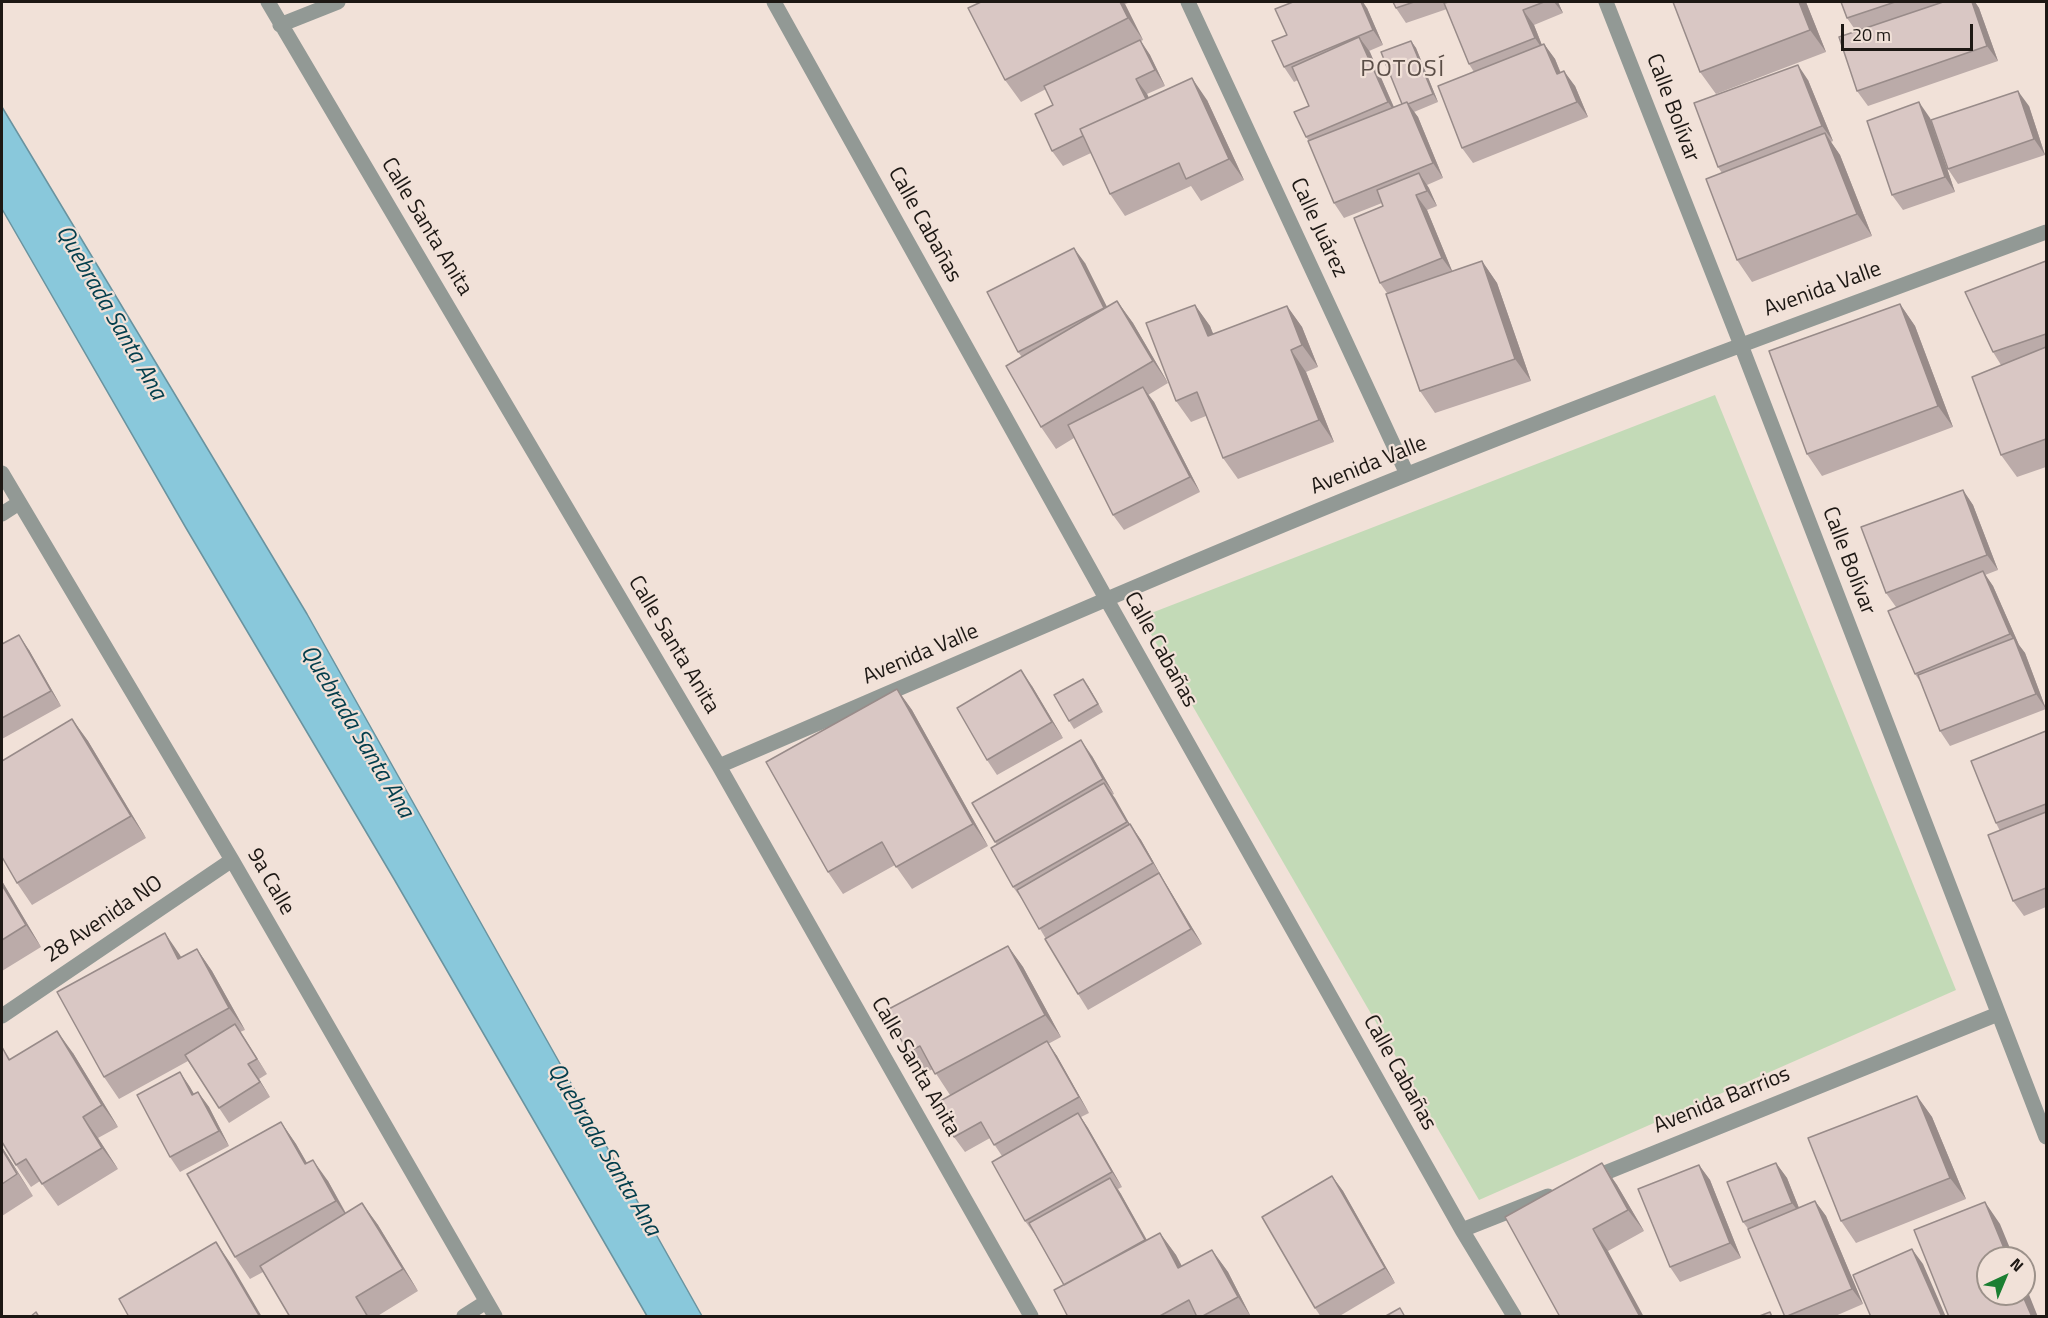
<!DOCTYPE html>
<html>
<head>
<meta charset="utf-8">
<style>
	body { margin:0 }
	#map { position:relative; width:2048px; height:1318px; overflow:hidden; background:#f1e1d8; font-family:"Titillium Web",sans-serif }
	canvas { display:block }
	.frame { position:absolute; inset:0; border:3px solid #1d1814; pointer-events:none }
	.north { position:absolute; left:1976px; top:1246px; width:60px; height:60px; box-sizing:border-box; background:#f1e1d8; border:2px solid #9c918a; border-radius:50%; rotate:44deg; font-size:16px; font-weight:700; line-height:24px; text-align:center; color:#1d1814 }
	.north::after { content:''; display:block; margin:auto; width:21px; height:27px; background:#1b7f32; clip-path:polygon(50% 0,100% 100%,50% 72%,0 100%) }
	.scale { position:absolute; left:1841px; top:24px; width:132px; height:27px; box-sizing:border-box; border:3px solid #1d1814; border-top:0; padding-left:8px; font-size:18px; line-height:21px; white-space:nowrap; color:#1d1814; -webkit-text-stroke:4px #f1e1d8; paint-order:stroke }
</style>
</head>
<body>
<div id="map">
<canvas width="2048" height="1318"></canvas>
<div class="frame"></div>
<div class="north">N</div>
<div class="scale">20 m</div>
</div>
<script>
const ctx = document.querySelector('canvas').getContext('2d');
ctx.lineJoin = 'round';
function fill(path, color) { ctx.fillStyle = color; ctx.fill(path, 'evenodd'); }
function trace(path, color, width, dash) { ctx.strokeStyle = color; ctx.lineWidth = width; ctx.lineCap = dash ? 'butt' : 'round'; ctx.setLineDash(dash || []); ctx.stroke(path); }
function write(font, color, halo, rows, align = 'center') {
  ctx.font = font + ' "Titillium Web",sans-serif'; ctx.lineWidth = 4.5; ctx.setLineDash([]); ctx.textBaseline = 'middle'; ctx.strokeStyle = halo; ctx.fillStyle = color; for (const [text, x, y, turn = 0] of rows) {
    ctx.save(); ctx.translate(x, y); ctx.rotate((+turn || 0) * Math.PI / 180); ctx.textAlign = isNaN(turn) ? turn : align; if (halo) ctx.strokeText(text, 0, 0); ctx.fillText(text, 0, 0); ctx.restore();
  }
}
const green = new Path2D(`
	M 1715,395 L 1956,990 L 1479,1200 L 1141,617 Z`);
const water = new Path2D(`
	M 2,107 L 307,614 L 702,1316 L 647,1316 L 394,879 L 186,528 L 2,209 Z`);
const minor = new Path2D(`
	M 268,2 L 719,766 L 1031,1316
	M 774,2 L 1107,600 L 1462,1230 L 1514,1316
	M 1188,2 L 1407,474
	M 1606,2 L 1741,345 L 2046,1137
	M 280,25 L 338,2
	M 2,473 L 232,860 L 495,1316
	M 2,514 L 19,503
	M 719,766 C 948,668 1176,567 1408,474 C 1619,389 1833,311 2046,232
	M 2,1016 L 232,860
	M 1590,1179 L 1998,1014
	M 1462,1230 L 1548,1196
	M 464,1316 L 486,1302`);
const wall = new Path2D(`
	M 981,2 L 1131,2 L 1125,4 L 1143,40 L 1141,41 L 1150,55 L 1165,86 L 1147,94 L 1149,98 L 1207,100 L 1244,180 L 1201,201 L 1191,186 L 1125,216 L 1110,194 L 1091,153 L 1063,166 L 1052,151 L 1053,105 L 1046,89 L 1021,102 L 1005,80 Z
	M 1393,2 L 1558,2 L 1563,13 L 1534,25 L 1542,45 L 1544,44 L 1555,59 L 1561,73 L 1575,86 L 1588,117 L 1473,163 L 1462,148 L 1474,72 L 1469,64 L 1447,9 L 1406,23 L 1396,8 Z
	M 1673,2 L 1806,2 L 1826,52 L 1716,94 L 1700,72 Z
	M 1841,2 L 1975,2 L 1979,8 L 1998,61 L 1868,106 L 1857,91 L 1856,31 L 1847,18 Z
	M 1367,8 L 1383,45 L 1369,51 L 1394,107 L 1402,104 L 1411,41 L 1416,48 L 1438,102 L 1414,112 L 1418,117 L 1443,178 L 1427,185 L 1437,206 L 1427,210 L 1452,271 L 1482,261 L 1497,283 L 1531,381 L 1435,413 L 1420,391 L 1387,293 L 1380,283 L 1383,206 L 1382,203 L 1344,218 L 1334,203 L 1309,141 L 1306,137 L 1309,106 L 1298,80 L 1294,82 L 1284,67 Z
	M 1808,80 L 1833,141 L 1831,142 L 1840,155 L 1872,236 L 1752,282 L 1737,260 L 1722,173 L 1718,167 Z
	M 2029,106 L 2045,155 L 1958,184 L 1948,169 Z
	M 1930,118 L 1955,192 L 1903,210 L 1892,195 Z
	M 2046,261 L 2046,467 L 2017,477 L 2001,455 L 2001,365 L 1993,352 Z
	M 1085,263 L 1107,307 L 1117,301 L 1133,323 L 1168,383 L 1148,395 L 1154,402 L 1200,492 L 1124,530 L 1113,515 L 1074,438 L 1056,449 L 1041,427 L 1022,357 L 1018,352 Z
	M 1900,304 L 1915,326 L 1953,427 L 1822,476 L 1807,454 Z
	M 1195,305 L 1210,326 L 1213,334 L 1287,306 L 1302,327 L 1318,367 L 1306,372 L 1334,442 L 1238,479 L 1223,458 L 1206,416 L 1191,422 L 1176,401 Z
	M 1963,490 L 1973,505 L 1998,570 L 1985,575 L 1993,586 L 2019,645 L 2025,653 L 2046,709 L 1950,746 L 1940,731 L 1921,683 L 1915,674 L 1896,607 L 1886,593 Z
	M 2,644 L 29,650 L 61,706 L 2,739 Z
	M 1032,686 L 1063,738 L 997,775 L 987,760 Z
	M 1088,686 L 1103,712 L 1074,729 L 1069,721 Z
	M 897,689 L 912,710 L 988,846 L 912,889 L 895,865 L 843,894 L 828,872 Z
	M 72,719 L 88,741 L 146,838 L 32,905 L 17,883 Z
	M 2046,731 L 2046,907 L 2024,916 L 2013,901 L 2000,831 L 1996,823 Z
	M 1092,756 L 1114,794 L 1112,795 L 1130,825 L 1141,840 L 1163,879 L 1202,944 L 1088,1010 L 1078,994 L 1046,939 L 1024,902 L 1013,887 L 997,845 L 972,803 Z
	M 2,881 L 41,947 L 2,971 Z
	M 1008,946 L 1023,967 L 1061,1037 L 1048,1044 L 1057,1056 L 1089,1113 L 1081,1117 L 1088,1128 L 1122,1187 L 1118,1189 L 1147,1240 L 1160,1233 L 1176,1255 L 1182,1266 L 1212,1250 L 1228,1272 L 1251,1317 L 1068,1317 L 1064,1285 L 1036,1236 L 1025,1221 L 1002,1156 L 990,1138 L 965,1152 L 954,1137 L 950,1095 L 933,1069 L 923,1074 L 908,1052 Z
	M 197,949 L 212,971 L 245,1030 L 240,1032 L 267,1074 L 259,1079 L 270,1097 L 229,1123 L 188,1061 L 119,1099 L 104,1077 L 181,957 Z
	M 2,1047 L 10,1059 L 73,1053 L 118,1127 L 98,1138 L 118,1169 L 58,1206 L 40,1181 L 31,1187 L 16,1165 Z
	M 180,1072 L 194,1094 L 198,1092 L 209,1107 L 229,1146 L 180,1172 L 170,1157 Z
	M 1917,1096 L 1932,1117 L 1966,1199 L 1856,1243 L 1841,1221 Z
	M 281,1122 L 296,1144 L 307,1163 L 328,1181 L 346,1213 L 362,1203 L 378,1225 L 418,1291 L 376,1317 L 290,1317 L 263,1272 L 250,1279 L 235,1257 Z
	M 2,1147 L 33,1196 L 2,1216 Z
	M 1602,1163 L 1617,1185 L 1644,1231 L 1608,1251 L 1505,1217 Z
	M 1776,1163 L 1787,1178 L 1799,1208 L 1815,1201 L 1826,1216 L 1863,1304 L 1833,1317 L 1785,1317 L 1749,1230 L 1743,1222 Z
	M 1699,1165 L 1710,1180 L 1741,1258 L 1680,1282 L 1670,1267 Z
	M 1332,1176 L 1343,1191 L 1395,1283 L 1338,1317 L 1321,1317 L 1315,1308 Z`);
const shadedWall = new Path2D(`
	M 1120,2 L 1123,2 L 1125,4 L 1143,40 L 1128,18 Z
	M 1361,2 L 1363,2 L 1367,8 L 1383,45 L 1373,30 Z
	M 1554,2 L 1558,2 L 1563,13 Z
	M 1799,2 L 1806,2 L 1826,52 L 1810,30 Z
	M 1972,2 L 1975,2 L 1979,8 L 1998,61 L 1987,46 Z
	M 1523,10 L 1534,25 L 1545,53 L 1535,38 Z
	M 1359,37 L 1370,52 L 1398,117 L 1388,102 Z
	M 1140,40 L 1150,55 L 1165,86 L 1155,70 Z
	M 1411,41 L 1416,48 L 1438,102 L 1433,94 Z
	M 1544,44 L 1555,59 L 1567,89 L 1557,74 Z
	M 1798,65 L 1808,80 L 1833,141 L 1822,126 Z
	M 1564,71 L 1575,86 L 1588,117 L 1577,102 Z
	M 1192,78 L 1207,100 L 1244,180 L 1229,159 Z
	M 1136,79 L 1147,94 L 1159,119 L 1149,104 Z
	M 2018,91 L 2029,106 L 2045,155 L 2034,139 Z
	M 1407,102 L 1418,117 L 1443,178 L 1433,163 Z
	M 1919,102 L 1930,118 L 1955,192 L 1945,177 Z
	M 1825,133 L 1840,155 L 1872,236 L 1857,214 Z
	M 1419,173 L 1429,188 L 1437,206 L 1427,191 Z
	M 1416,195 L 1427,210 L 1453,273 L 1442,258 Z
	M 1074,248 L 1085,263 L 1115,323 L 1104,308 Z
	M 1482,261 L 1497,283 L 1531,381 L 1515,359 Z
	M 1117,301 L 1133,323 L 1168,383 L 1153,361 Z
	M 1900,304 L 1915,326 L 1953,427 L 1938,406 Z
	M 1195,305 L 1210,326 L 1223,358 L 1208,336 Z
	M 1287,306 L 1302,327 L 1318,367 L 1302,345 Z
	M 1291,350 L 1306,372 L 1334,442 L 1319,420 Z
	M 1143,387 L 1154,402 L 1200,492 L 1190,477 Z
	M 1963,490 L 1973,505 L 1998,570 L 1987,555 Z
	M 1983,571 L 1993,586 L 2019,645 L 2025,653 L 2046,709 L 2036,694 L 2015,642 L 2010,634 Z
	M 19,635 L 29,650 L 61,706 L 51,691 Z
	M 1021,670 L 1032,686 L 1063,738 L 1052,722 Z
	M 1083,679 L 1088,686 L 1103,712 L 1098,704 Z
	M 897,689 L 912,710 L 988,846 L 973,824 Z
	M 72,719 L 88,741 L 146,838 L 131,816 Z
	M 1081,740 L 1092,756 L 1114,794 L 1103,779 Z
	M 1104,783 L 1115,798 L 1137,837 L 1127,822 Z
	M 1130,824 L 1141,840 L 1163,879 L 1153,863 Z
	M 1159,873 L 1169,889 L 1202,944 L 1191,929 Z
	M 2,881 L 41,947 L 26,925 L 2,885 Z
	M 165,933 L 180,955 L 194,980 L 178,959 Z
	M 1008,946 L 1023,967 L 1061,1037 L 1045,1015 Z
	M 197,949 L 212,971 L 245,1030 L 229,1008 Z
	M 235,1024 L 245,1039 L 267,1074 L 257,1059 Z
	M 57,1031 L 73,1053 L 118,1127 L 102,1105 Z
	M 1047,1041 L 1057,1056 L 1089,1113 L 1079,1097 Z
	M 248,1064 L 259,1079 L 270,1097 Z
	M 180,1072 L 190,1087 L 203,1110 L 192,1095 Z
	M 198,1092 L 209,1107 L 229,1146 L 219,1131 Z
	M 1917,1096 L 1932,1117 L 1966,1199 L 1950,1178 Z
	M 1078,1113 L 1088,1128 L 1122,1187 L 1112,1172 Z
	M 83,1117 L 98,1138 L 118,1169 L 102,1148 Z
	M 281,1122 L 296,1144 L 320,1186 L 305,1164 Z
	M 2,1147 L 33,1196 L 2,1149 Z
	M 313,1160 L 328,1181 L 351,1223 L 336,1201 Z
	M 1602,1163 L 1617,1185 L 1644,1231 L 1628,1210 Z
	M 1776,1163 L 1787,1178 L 1803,1218 L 1792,1203 Z
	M 1699,1165 L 1710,1180 L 1741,1258 L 1730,1243 Z
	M 1332,1176 L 1343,1191 L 1395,1283 L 1385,1268 Z
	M 1110,1178 L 1121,1194 L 1155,1255 L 1145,1240 Z
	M 1815,1201 L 1826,1216 L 1863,1304 L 1852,1289 Z
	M 1985,1202 L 2000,1224 L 2014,1258 L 2008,1258 Z
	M 362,1203 L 378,1225 L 418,1291 L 403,1269 Z
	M 1593,1229 L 1608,1251 L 1644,1317 L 1640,1317 Z
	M 1160,1233 L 1176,1255 L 1194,1290 L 1178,1268 Z
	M 216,1242 L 231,1264 L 262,1317 L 260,1317 Z
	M 1912,1249 L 1923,1264 L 1946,1317 L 1942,1317 Z
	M 1212,1250 L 1228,1272 L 1251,1317 L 1238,1297 Z
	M 2024,1282 L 2038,1317 L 2032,1317 L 2022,1294 L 2024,1294 Z`);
const building = new Path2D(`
	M 981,2 L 1120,2 L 1128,18 L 1005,80 L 968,8 Z
	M 1293,2 L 1361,2 L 1373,30 L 1284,67 L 1272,41 L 1287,35 L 1275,9 Z
	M 1393,2 L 1414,2 L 1396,8 Z
	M 1449,2 L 1544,2 L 1523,10 L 1535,38 L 1469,64 L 1444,3 Z
	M 1673,2 L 1799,2 L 1810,30 L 1700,72 Z
	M 1841,2 L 1895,2 L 1847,18 Z
	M 1943,2 L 1972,2 L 1987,46 L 1857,91 L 1839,37 Z
	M 1359,37 L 1388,102 L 1306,137 L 1294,112 L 1309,106 L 1292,67 Z
	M 1140,40 L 1155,70 L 1136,79 L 1146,99 L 1080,129 L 1083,136 L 1052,151 L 1035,114 L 1053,105 L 1044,86 Z
	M 1411,41 L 1433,94 L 1408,104 L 1407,102 L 1402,104 L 1381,52 Z
	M 1544,44 L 1557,74 L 1564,71 L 1577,102 L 1462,148 L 1438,86 Z
	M 1798,65 L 1822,126 L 1718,167 L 1694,103 Z
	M 1192,78 L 1229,159 L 1186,179 L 1179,163 L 1110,194 L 1080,129 Z
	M 2018,91 L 2034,139 L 1948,169 L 1931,120 Z
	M 1407,102 L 1433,163 L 1334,203 L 1308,141 Z
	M 1919,102 L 1945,177 L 1892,195 L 1867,121 Z
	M 1825,133 L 1857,214 L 1737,260 L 1706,179 Z
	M 1419,173 L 1427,191 L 1416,195 L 1442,258 L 1380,283 L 1354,218 L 1383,206 L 1377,190 Z
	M 1074,248 L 1104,308 L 1018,352 L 987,292 Z
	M 1482,261 L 1515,359 L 1420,391 L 1386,294 Z
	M 2046,261 L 2046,334 L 1993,352 L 1965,292 Z
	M 1117,301 L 1153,361 L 1041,427 L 1006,366 Z
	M 1900,304 L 1938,406 L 1807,454 L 1769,351 Z
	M 1195,305 L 1208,336 L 1287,306 L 1302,345 L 1291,350 L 1319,420 L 1223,458 L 1197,392 L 1176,401 L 1146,323 Z
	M 2046,347 L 2046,439 L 2001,455 L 1972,377 Z
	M 1143,387 L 1190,477 L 1113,515 L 1068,425 Z
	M 1963,490 L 1987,555 L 1886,593 L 1861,527 Z
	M 1983,571 L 2010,634 L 1915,674 L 1888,611 Z
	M 19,635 L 51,691 L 2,718 L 2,644 Z
	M 2014,638 L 2036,694 L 1940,731 L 1918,675 Z
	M 1021,670 L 1052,722 L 987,760 L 957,708 Z
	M 1083,679 L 1098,704 L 1069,721 L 1054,695 Z
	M 897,689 L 973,824 L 896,867 L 882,842 L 828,872 L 766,762 Z
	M 72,719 L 131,816 L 17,883 L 2,857 L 2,761 Z
	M 2046,731 L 2046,804 L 1996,823 L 1971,761 Z
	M 1081,740 L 1103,779 L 995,842 L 972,803 Z
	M 1104,783 L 1127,822 L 1013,887 L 991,848 Z
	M 2046,812 L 2046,888 L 2013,901 L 1988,835 Z
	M 1130,824 L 1153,863 L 1039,929 L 1017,890 Z
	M 1159,873 L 1191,929 L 1078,994 L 1045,939 Z
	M 2,885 L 26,925 L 2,940 Z
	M 165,933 L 178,959 L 197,949 L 229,1008 L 104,1077 L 57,992 Z
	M 1008,946 L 1045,1015 L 935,1074 L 920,1046 L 908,1052 L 885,1011 Z
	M 235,1024 L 257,1059 L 248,1064 L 260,1082 L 219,1108 L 185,1055 Z
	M 57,1031 L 102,1105 L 83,1117 L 102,1148 L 42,1184 L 26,1159 L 16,1165 L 2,1142 L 2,1047 L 9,1060 Z
	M 1047,1041 L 1079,1097 L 994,1145 L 981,1122 L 954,1137 L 935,1104 Z
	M 180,1072 L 192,1095 L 198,1092 L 219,1131 L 170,1157 L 137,1095 Z
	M 1917,1096 L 1950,1178 L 1841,1221 L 1808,1138 Z
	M 1078,1113 L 1112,1172 L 1025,1221 L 992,1162 Z
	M 281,1122 L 305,1164 L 313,1160 L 336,1201 L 235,1257 L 187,1174 Z
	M 2,1149 L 17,1174 L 2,1184 Z
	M 1602,1163 L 1628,1210 L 1593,1229 L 1640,1317 L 1560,1317 L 1505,1217 Z
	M 1776,1163 L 1792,1203 L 1743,1222 L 1727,1182 Z
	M 1699,1165 L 1730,1243 L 1670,1267 L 1638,1189 Z
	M 1332,1176 L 1385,1268 L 1315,1308 L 1262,1217 Z
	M 1110,1178 L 1145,1240 L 1064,1285 L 1029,1223 Z
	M 1815,1201 L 1852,1289 L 1785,1317 L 1748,1229 Z
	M 1985,1202 L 2008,1258 L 1988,1258 L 1988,1294 L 2022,1294 L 2032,1317 L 1949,1317 L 1914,1230 Z
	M 362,1203 L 403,1269 L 356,1297 L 368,1317 L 290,1317 L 260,1266 Z
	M 1160,1233 L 1178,1268 L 1212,1250 L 1238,1297 L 1201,1317 L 1197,1317 L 1189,1300 L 1158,1317 L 1068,1317 L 1054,1290 Z
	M 216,1242 L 260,1317 L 129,1317 L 119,1299 Z
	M 1912,1249 L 1942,1317 L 1871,1317 L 1853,1275 Z
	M 1400,1308 L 1405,1317 L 1384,1317 Z
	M 36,1312 L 39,1317 L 30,1317 Z
	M 1770,1312 L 1772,1317 L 1757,1317 Z`);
const streetNames = [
	["Calle Bolívar",1672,108,69],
	["Calle Cabañas",924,225,61],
	["Calle Santa Anita",426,227,59],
	["Calle Juárez",1318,228,65],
	["Avenida Valle",1823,290,-20],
	["Avenida Valle",1369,466,-22],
	["Calle Bolívar",1848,561,69],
	["Calle Santa Anita",673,645,59],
	["Calle Cabañas",1160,650,61],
	["Avenida Valle",921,655,-23],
	["9a Calle",270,882,60],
	["28 Avenida NO",104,920,-34],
	["Calle Santa Anita",915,1067,60],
	["Calle Cabañas",1399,1073,61],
	["Avenida Barrios",1722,1101,-22]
];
const neighbourhoodNames = [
	["POTOSÍ",1403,70]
];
const waterNames = [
	["Quebrada Santa Ana",110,313,60],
	["Quebrada Santa Ana",356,732,59],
	["Quebrada Santa Ana",603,1150,59]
];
fill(green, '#c3dab7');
fill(water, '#89c8db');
trace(water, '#69939f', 1.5);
trace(minor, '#929995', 15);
fill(wall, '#bbaba9');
fill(shadedWall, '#988b89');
fill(building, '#d9c7c4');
trace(building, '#988b89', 1.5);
write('22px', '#1d1814', '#f1e1d8', streetNames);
ctx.letterSpacing = '1.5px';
write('24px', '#5b4e47', '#f1e1d8', neighbourhoodNames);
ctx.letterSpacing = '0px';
write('italic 24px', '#033e4c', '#f1e1d8', waterNames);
</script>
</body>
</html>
